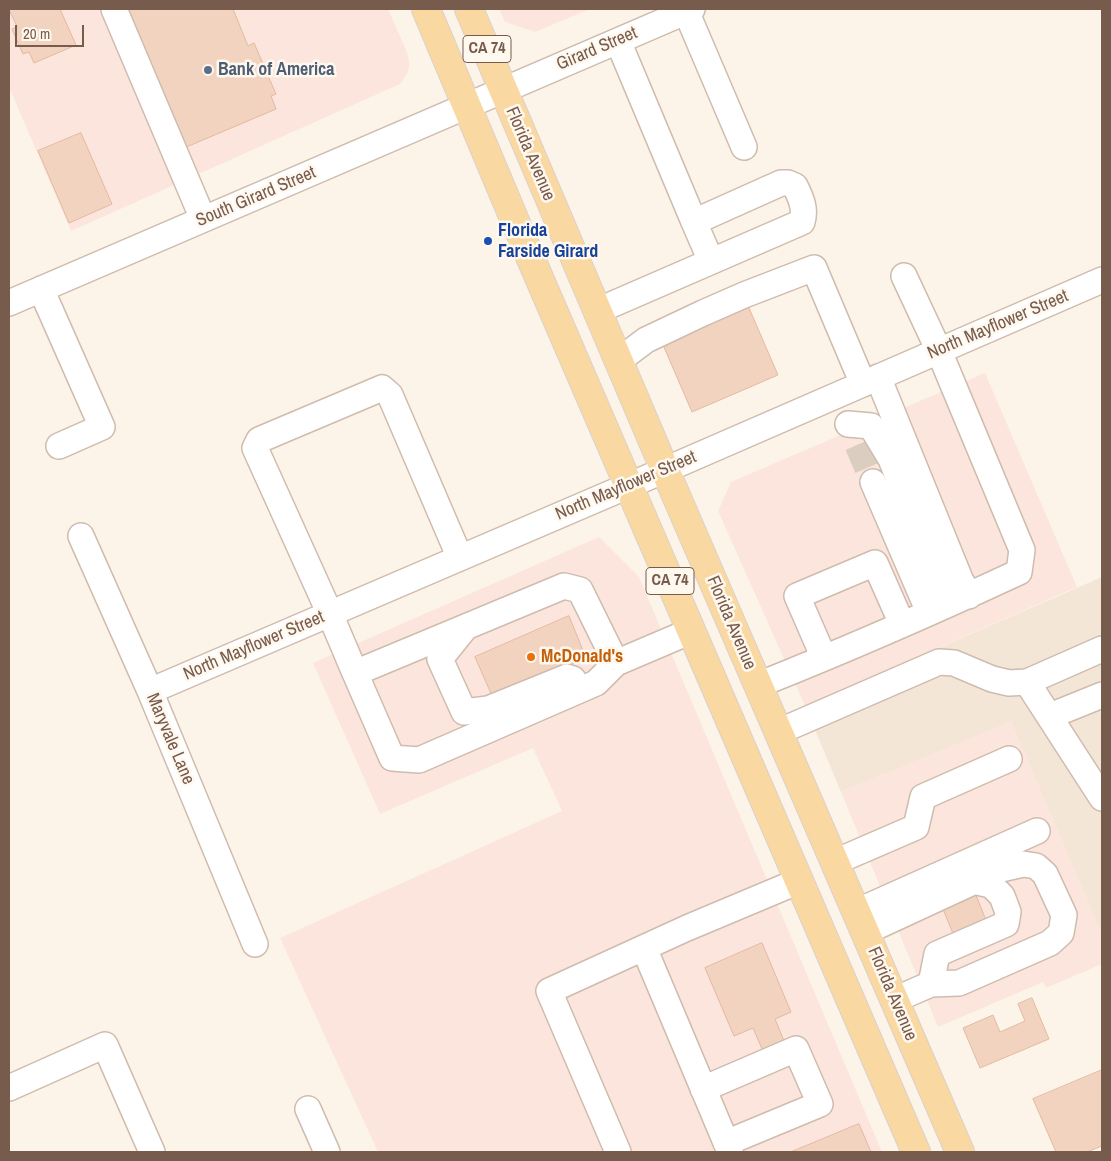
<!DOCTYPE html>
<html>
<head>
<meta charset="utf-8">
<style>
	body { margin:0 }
	#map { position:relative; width:1111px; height:1161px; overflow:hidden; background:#fcf4e8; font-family:"Archivo Narrow",sans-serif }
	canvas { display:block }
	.frame { position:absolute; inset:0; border:10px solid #775b4c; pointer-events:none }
	.scale { position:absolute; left:15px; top:25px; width:69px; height:22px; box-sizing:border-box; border:2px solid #775b4c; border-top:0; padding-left:6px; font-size:15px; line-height:18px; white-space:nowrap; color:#775b4c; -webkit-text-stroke:4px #fff8ef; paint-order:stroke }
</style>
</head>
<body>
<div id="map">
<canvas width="1111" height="1161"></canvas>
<div class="frame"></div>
<div class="scale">20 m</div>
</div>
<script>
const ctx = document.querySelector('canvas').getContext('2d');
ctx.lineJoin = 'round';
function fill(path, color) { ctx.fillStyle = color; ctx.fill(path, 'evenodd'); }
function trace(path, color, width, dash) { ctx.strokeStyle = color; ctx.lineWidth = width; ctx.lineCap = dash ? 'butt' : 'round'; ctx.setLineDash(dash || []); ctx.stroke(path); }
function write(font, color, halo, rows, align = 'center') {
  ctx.font = font + ' "Archivo Narrow",sans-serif'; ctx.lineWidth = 5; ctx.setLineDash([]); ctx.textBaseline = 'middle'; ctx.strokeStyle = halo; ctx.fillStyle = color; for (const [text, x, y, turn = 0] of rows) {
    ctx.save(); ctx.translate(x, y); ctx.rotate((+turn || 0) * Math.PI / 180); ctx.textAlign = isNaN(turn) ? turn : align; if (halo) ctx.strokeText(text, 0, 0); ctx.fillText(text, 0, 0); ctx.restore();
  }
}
const residential = new Path2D(`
	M 1102,577 L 1102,935 L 1011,722 L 841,792 L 805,706 Z`);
const commercial = new Path2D(`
	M 9,9 L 388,9 L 406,50 L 409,60 L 409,67 L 407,74 L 400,84 L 71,231 L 9,87 Z
	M 499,9 L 590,9 L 535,32 L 505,22 Z
	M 985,373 L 1077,587 L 805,706 L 718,511 L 731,482 Z
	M 599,537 L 639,577 L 882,1152 L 378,1152 L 280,938 L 562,811 L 533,748 L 380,814 L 313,663 Z
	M 1011,721 L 1102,935 L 1102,964 L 1046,988 L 1043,982 L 938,1027 L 841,792 Z`);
const building = new Path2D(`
	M 9,9 L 60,9 L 76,45 L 34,63 L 29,52 L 23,54 L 12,29 L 17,27 Z
	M 124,9 L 233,9 L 248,46 L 254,43 L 276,94 L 271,96 L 276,109 L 184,148 Z
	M 81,133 L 112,204 L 69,223 L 38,151 Z
	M 749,308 L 778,375 L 692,412 L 663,345 Z
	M 569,616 L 586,658 L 493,698 L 475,657 Z
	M 976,895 L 987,923 L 954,936 L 943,909 Z
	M 762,943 L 791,1012 L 775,1019 L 784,1041 L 763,1051 L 753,1028 L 734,1036 L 705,968 Z
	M 1032,998 L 1049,1039 L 980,1068 L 963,1028 L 993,1015 L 1000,1032 L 1025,1021 L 1018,1004 Z
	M 1102,1070 L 1102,1146 L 1087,1152 L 1056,1152 L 1033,1099 Z
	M 859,1124 L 871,1152 L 791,1152 Z`);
const minorTunnel = new Path2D(`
	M 857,445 L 873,482`);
const minor = new Path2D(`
	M 114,9 L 203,219
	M 686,11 L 744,147
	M 694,222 L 711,261
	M 41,289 L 102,427 L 59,446
	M 9,303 L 692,9
	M 597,311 L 802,222 C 806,209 801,198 795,186 L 788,183 L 781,183 L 694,222 L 618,41
	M 618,361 L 646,340 L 703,313 L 744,295 L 814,268 L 863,384
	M 878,377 L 960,579 L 969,596
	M 848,424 L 871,426 L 891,459 L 949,604
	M 873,482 L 929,612
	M 81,536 L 150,691 L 255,944
	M 465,628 L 440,659 L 464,712 L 488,709 L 567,677 L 573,679
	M 824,658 L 797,596 L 875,563 L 902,624
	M 616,663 L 580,590 L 564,586 L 355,673 L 392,758 L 419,760 L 596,683 L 616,663 L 691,631
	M 355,673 L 330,614 L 255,448 L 259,440 L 382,388 L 390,395 L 460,558
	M 1027,682 L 1102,798
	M 758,685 C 846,650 933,612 1019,572 L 1022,550 L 939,351 L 904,276
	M 150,691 L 665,470 L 1102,280
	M 1050,716 L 1102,695
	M 778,732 L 939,662 L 954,663 L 992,679 L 1009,683 L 1027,682 L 1102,649
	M 835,862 L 916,827 L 923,797 L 1009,759
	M 856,912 L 1037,831
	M 865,932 L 1001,869 L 1023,864 L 1036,866 L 1045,874 L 1064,915 L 1061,933 L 1050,943 L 959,983 L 931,984 L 894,1000
	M 644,948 L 730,1152
	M 931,984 L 937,954 L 1006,924 L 1008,912 L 1002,896 L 991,885 L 973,881
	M 9,1088 L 105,1045 L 152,1152
	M 703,1089 L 796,1049 L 820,1104 L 726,1143
	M 308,1109 L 327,1152
	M 618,1152 L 549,991 L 687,928 L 799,881`);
const major = new Path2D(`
	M 426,9 L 531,259 L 916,1152
	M 469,9 L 665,470 L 960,1152`);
const markers = [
	[208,70,5,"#5c6f8a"],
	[488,241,5,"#1a4fb4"],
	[531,657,5,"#e8710a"]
];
const shields = [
	[487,49,48],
	[670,581,48]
];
const shieldNames = [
	["CA 74",487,49],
	["CA 74",670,581]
];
const streetNames = [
	["Girard Street",597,49,-23],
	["Florida Avenue",530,154,67],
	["South Girard Street",256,197,-23],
	["North Mayflower Street",998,325,-23],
	["North Mayflower Street",626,486,-23],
	["Florida Avenue",731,623,67],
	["North Mayflower Street",254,646,-23],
	["Maryvale Lane",170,739,67],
	["Florida Avenue",892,994,67]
];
const serviceNames = [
	["Bank of America",218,70]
];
const transitNames = [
	["Florida",498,231],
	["Farside Girard",498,252]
];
const foodNames = [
	["McDonald's",541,657]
];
fill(residential, '#f4e6d6');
fill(commercial, '#fce5dc');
fill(building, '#f2d3c0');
trace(building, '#e4b9a0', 1);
trace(minorTunnel, '#dbcec1', 25, [25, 12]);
trace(minor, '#cfbcae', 28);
trace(major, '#d9d1cd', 30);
trace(minor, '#fff', 25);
trace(major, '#fad8a1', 28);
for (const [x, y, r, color] of markers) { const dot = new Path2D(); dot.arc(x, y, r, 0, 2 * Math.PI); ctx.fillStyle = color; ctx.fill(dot); trace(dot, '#fff8ef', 2); }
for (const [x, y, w] of shields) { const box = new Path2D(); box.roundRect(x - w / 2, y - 13.5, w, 27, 4); ctx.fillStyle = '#fff8ef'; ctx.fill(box); trace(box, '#775b4c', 1); }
write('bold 16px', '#775b4c', null, shieldNames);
write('18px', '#775b4c', '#fff8ef', streetNames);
write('bold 18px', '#4e5e75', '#fff8ef', serviceNames, 'left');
write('bold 18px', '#164399', '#fff8ef', transitNames, 'left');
write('bold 18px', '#c56008', '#fff8ef', foodNames, 'left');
</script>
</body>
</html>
